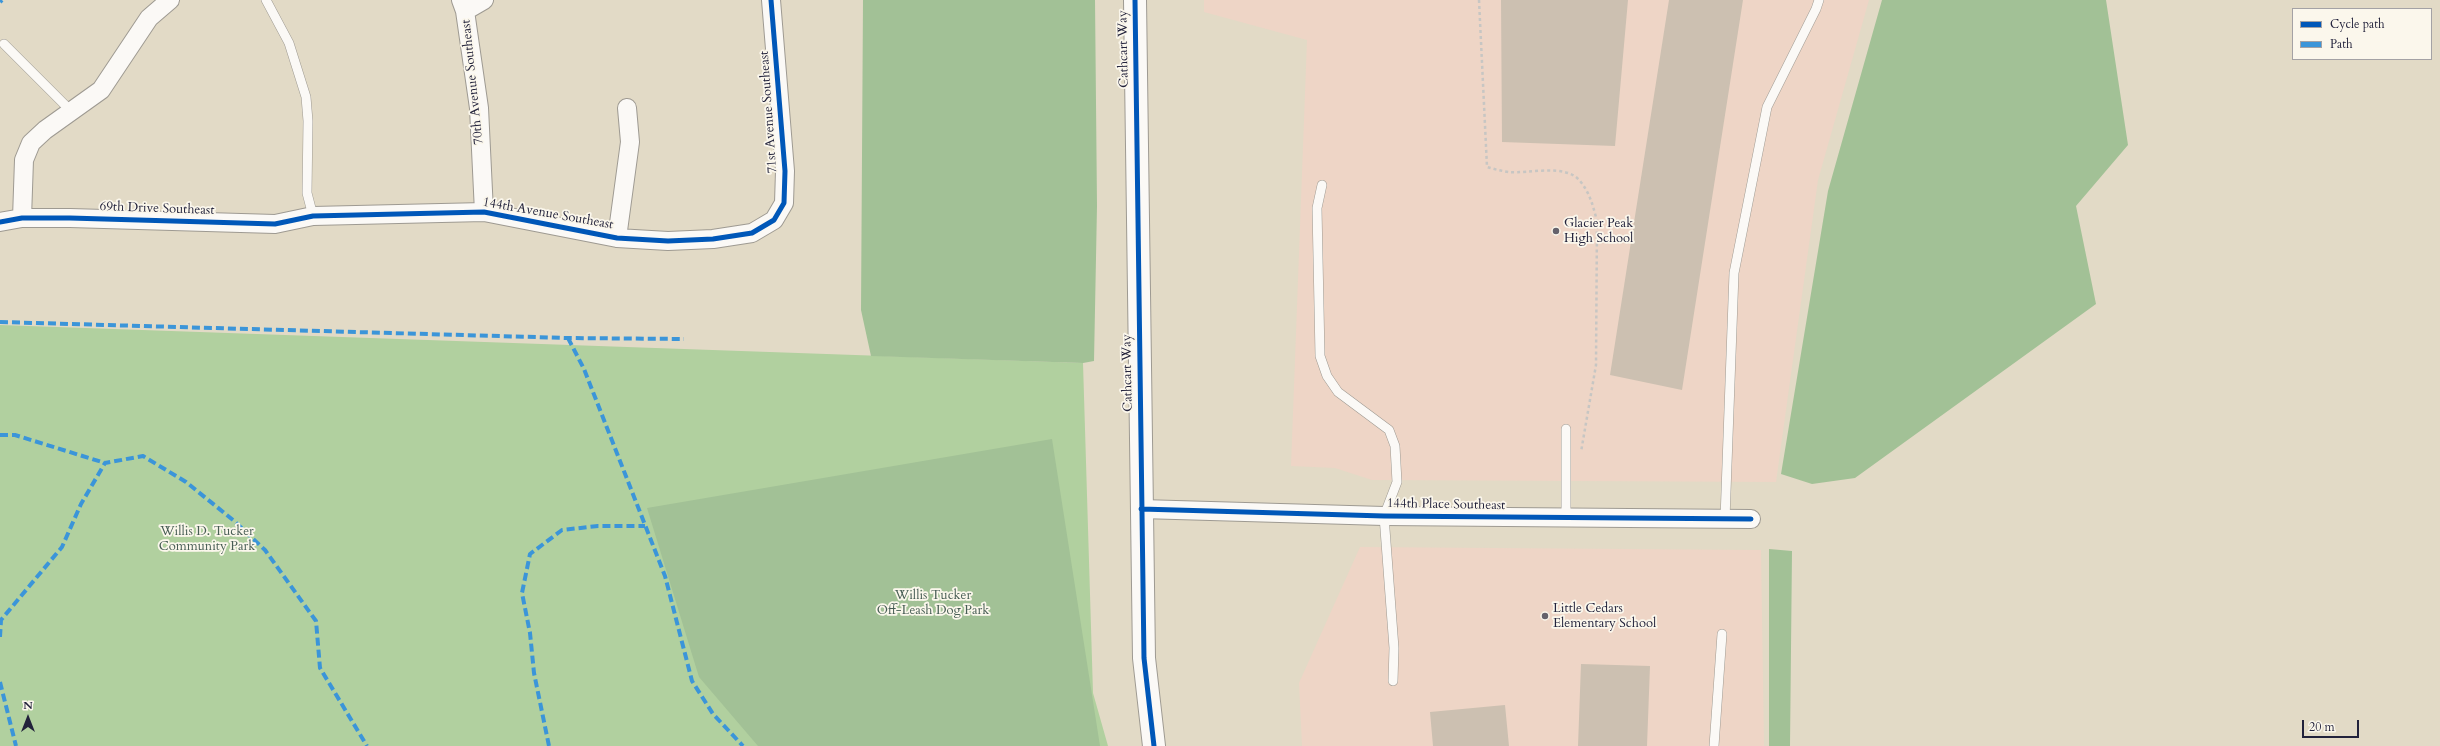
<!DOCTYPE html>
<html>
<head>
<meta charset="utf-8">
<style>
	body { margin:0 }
	#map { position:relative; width:2440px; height:746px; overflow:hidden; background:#e2dac6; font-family:Cardo,serif }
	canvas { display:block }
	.legend { position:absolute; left:2292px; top:8px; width:140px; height:52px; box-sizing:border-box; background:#fbf7ec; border:1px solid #a4a2a5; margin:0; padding:5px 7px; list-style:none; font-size:12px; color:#22223b }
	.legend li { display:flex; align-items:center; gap:8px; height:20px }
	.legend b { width:20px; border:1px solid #a4a2a5 }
	.north { position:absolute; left:8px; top:698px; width:40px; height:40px; -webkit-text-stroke:3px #fbf7ec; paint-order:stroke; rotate:0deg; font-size:11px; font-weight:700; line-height:16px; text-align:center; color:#22223b }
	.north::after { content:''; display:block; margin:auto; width:14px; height:18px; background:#22223b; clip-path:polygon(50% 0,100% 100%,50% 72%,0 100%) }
	.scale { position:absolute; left:2302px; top:720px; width:57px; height:18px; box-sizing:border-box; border:2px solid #22223b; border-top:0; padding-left:5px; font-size:12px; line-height:14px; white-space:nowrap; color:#22223b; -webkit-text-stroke:3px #fbf7ec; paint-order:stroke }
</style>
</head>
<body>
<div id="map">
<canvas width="2440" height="746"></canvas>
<ul class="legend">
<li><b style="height:5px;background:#0057b8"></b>Cycle path</li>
<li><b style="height:5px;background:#3b95d9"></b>Path</li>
</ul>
<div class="north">N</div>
<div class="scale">20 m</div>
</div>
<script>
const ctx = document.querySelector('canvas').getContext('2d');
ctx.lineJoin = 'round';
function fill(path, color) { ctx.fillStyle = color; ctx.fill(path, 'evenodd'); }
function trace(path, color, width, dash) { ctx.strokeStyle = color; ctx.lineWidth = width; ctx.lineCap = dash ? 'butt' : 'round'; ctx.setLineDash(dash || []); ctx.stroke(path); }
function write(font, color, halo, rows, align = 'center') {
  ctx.font = font + ' Cardo,serif'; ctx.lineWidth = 3.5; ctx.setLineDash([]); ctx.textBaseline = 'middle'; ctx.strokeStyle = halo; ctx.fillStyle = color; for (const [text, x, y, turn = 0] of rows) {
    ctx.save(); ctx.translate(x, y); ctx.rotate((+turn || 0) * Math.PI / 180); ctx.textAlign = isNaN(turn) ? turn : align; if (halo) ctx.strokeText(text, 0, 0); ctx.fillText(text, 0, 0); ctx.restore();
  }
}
const built = new Path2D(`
	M 1204,0 L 1869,0 L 1818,180 L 1776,482 L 1372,480 L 1335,468 L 1291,466 L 1307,40 L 1204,12 Z
	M 1360,547 L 1761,550 L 1764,746 L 1302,746 L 1299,683 Z`);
const green = new Path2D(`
	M 0,325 L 1083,363 L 1093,693 L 1108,746 L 0,746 Z`);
const forest = new Path2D(`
	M 863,0 L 1095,0 L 1097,206 L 1094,361 L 1083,363 L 871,356 L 861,310 Z
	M 1882,0 L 2106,0 L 2128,145 L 2076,206 L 2096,304 L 1855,478 L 1812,484 L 1781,474 L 1828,191 Z
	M 1052,439 L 1100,746 L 758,746 L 699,677 L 647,508 Z
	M 1769,549 L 1792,551 L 1790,746 L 1769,746 Z`);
const building = new Path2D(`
	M 1501,0 L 1628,0 L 1615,146 L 1502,142 Z
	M 1669,0 L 1743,0 L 1682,390 L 1610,375 Z
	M 1581,664 L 1650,666 L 1647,746 L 1578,746 Z
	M 1505,705 L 1509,746 L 1433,746 L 1430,712 Z`);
const path = new Path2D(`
	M 1479,0 L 1487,167 C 1494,169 1501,171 1509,172 C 1527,174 1566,163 1580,181 C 1590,193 1593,206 1597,221 L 1596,365 L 1581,452`);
const service = new Path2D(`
	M 266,0 L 289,43 L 306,97 L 308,121 L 307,193 L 313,216
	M 4,44 L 71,111
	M 1322,185 L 1317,208 L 1320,356 L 1327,376 L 1338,392 L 1389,430 L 1395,446 L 1397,482 L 1384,516 L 1394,648 L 1393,681
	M 1566,429 L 1566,518
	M 1725,519 L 1734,273 L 1767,107 L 1816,9 L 1819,0
	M 1714,746 L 1722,634`);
const minor = new Path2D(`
	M 461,0 L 465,11 L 479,108 L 484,212
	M 465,11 L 484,0
	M 22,218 L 24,160 L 31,143 L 45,130 L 101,90 L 149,18 L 170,0
	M 0,222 L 22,218 L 70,218 L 275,224 L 313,216 L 484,212 L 617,238 L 668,241 L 713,239 L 752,233 L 774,220 L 784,203 L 785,171 L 771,0
	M 617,238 L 630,142 L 627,108
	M 1141,509 L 1384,516 L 1751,519`);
const primary = new Path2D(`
	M 1135,0 L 1144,658 L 1154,746`);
const quiet = new Path2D(`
	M 0,2 L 2,0
	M 0,322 L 568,338 L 684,339
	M 568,338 L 584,369 L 665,576 L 692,681 L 713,714 L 743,746
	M 0,435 L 15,435 L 105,463
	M 0,637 L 1,620 L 62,547 L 81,504 L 105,463 L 143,456 L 186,482 L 233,520 L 265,550 L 316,621 L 320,668 L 367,746
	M 0,682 L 16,746
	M 549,746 L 534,673 L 530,633 L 522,593 L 530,554 L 562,530 L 598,526 L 645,526`);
const cycleway = new Path2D(`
	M 1135,0 L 1144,658 L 1154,746
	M 0,222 L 22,218 L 70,218 L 275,224 L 313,216 L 484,212 L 617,238 L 668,241 L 713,239 L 752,233 L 774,220 L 784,203 L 785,171 L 771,0
	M 1141,509 L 1384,516 L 1751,519`);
const markers = [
	[1556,231,4,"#65626c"],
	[1545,616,4,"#65626c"]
];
const streetNames = [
	["Cathcart Way",1124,49,-91],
	["70th Avenue Southeast",473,82,-96],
	["71st Avenue Southeast",769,112,-94],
	["69th Drive Southeast",157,209,2],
	["144th Avenue Southeast",548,214,10],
	["Cathcart Way",1128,373,-91],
	["144th Place Southeast",1446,505,1]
];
const poiNames = [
	["Glacier Peak",1564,224],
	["High School",1564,239],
	["Little Cedars",1553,609],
	["Elementary School",1553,624]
];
const parkNames = [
	["Willis D. Tucker",207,532],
	["Community Park",207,547],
	["Willis Tucker",933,596],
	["Off-Leash Dog Park",933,611]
];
fill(built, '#eed5c6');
fill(green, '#b1d09f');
fill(forest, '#a2c196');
fill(building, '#ccc0b1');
trace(service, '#9e9a92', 10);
trace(minor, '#9e9a92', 20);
trace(primary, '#9e9a92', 24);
trace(path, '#c7c6c3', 2.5, [3, 3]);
trace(service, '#fbf9f6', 9);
trace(minor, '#fbf9f6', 18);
trace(primary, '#fbf9f6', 22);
trace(quiet, '#3b95d9', 4, [8, 4]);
trace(cycleway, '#0057b8', 5);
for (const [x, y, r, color] of markers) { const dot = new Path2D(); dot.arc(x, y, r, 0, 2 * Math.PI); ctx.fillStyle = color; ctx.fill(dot); trace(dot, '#fbf7ec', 1.5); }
write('13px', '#22223b', '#fbf7ec', streetNames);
write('13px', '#22223b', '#fbf7ec', poiNames, 'left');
write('13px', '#465c53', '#fbf7ec', parkNames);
</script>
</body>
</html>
